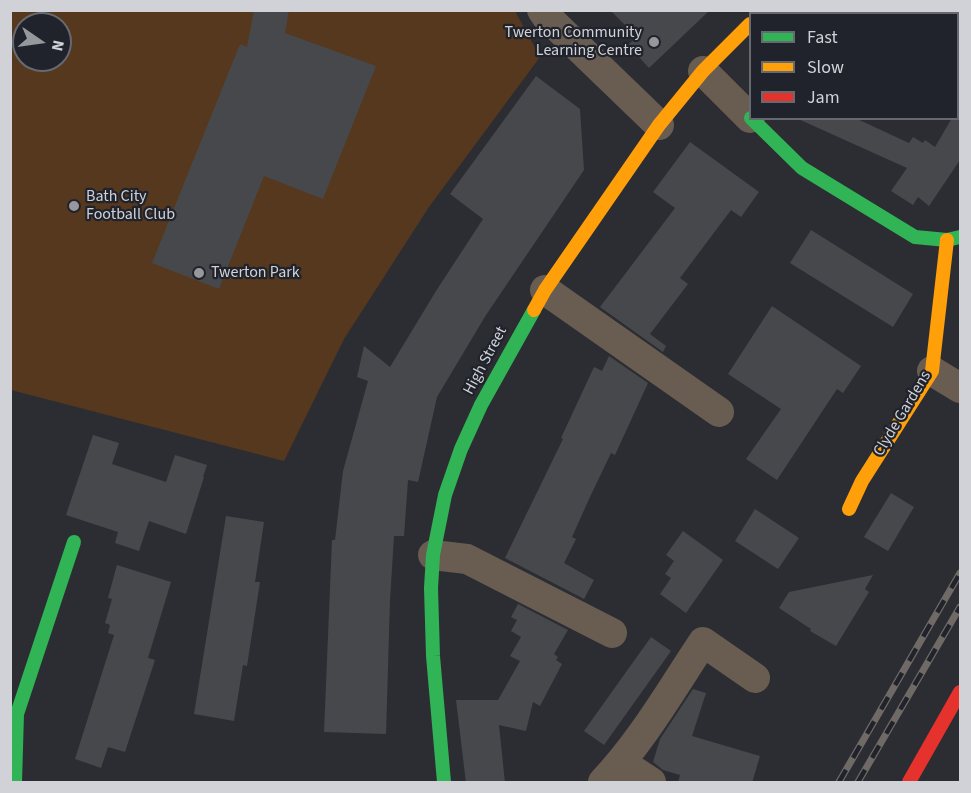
<!DOCTYPE html>
<html>
<head>
<meta charset="utf-8">
<style>
	body { margin:0 }
	#map { position:relative; width:971px; height:793px; overflow:hidden; background:#2c2d33; font-family:"Source Sans 3",sans-serif }
	canvas { display:block }
	.frame { position:absolute; inset:0; border:12px solid #d0d2d8; pointer-events:none }
	.legend { position:absolute; left:749px; top:12px; width:210px; height:108px; box-sizing:border-box; background:#20232b; border:2px solid #666970; margin:0; padding:8px 10px; list-style:none; font-size:18px; color:#d0d2d8 }
	.legend li { display:flex; align-items:center; gap:12px; height:30px }
	.legend b { width:30px; border:2px solid #666970 }
	.north { position:absolute; left:12px; top:12px; width:60px; height:60px; box-sizing:border-box; background:#20232b; border:2px solid #666970; border-radius:50%; rotate:103deg; font-size:16px; font-weight:700; line-height:24px; text-align:center; color:#d0d2d8 }
	.north::after { content:''; display:block; margin:auto; width:21px; height:27px; background:#97989e; clip-path:polygon(50% 0,100% 100%,50% 72%,0 100%) }
</style>
</head>
<body>
<div id="map">
<canvas width="971" height="793"></canvas>
<div class="frame"></div>
<ul class="legend">
<li><b style="height:8px;background:#30b455"></b>Fast</li>
<li><b style="height:8px;background:#ff9f0a"></b>Slow</li>
<li><b style="height:8px;background:#e5322d"></b>Jam</li>
</ul>
<div class="north">N</div>
</div>
<script>
const ctx = document.querySelector('canvas').getContext('2d');
ctx.lineJoin = 'round';
function fill(path, color) { ctx.fillStyle = color; ctx.fill(path, 'evenodd'); }
function trace(path, color, width, dash) { ctx.strokeStyle = color; ctx.lineWidth = width; ctx.lineCap = dash ? 'butt' : 'round'; ctx.setLineDash(dash || []); ctx.stroke(path); }
function write(font, color, halo, rows, align = 'center') {
  ctx.font = font + ' "Source Sans 3",sans-serif'; ctx.lineWidth = 4.5; ctx.setLineDash([]); ctx.textBaseline = 'middle'; ctx.strokeStyle = halo; ctx.fillStyle = color; for (const [text, x, y, turn = 0] of rows) {
    ctx.save(); ctx.translate(x, y); ctx.rotate((+turn || 0) * Math.PI / 180); ctx.textAlign = isNaN(turn) ? turn : align; if (halo) ctx.strokeText(text, 0, 0); ctx.fillText(text, 0, 0); ctx.restore();
  }
}
const green = new Path2D(`
	M 10,11 L 515,11 L 540,57 L 429,207 L 344,339 L 284,461 L 11,390 ZM 24,24 L 60,24 L 60,60 L 24,60 Z`);
const building = new Path2D(`
	M 254,10 L 289,10 L 285,33 L 376,66 L 323,199 L 264,176 L 219,289 L 152,263 L 240,44 L 247,47 Z
	M 610,10 L 710,10 L 649,68 L 628,45 L 637,37 Z
	M 536,76 L 580,109 L 584,170 L 486,315 L 437,397 L 418,482 L 408,480 L 404,536 L 394,536 L 390,600 L 386,734 L 324,732 L 332,540 L 335,540 L 343,471 L 368,381 L 357,377 L 364,346 L 390,367 L 436,291 L 483,219 L 450,194 Z
	M 960,106 L 960,160 L 929,206 L 918,197 L 913,205 L 891,191 L 907,168 L 796,118 L 855,118 L 909,143 L 913,137 L 923,143 L 925,140 L 935,147 L 952,118 L 957,118 L 957,110 Z
	M 690,142 L 759,192 L 741,217 L 731,210 L 680,278 L 688,284 L 650,334 L 666,346 L 663,352 L 600,307 L 675,208 L 653,192 Z
	M 811,230 L 913,294 L 893,327 L 790,263 Z
	M 772,306 L 861,366 L 843,393 L 837,389 L 777,480 L 746,459 L 781,409 L 728,374 Z
	M 609,356 L 648,383 L 615,455 L 611,453 L 590,497 L 572,537 L 576,539 L 564,563 L 594,580 L 584,599 L 505,558 L 563,439 L 561,438 L 594,367 L 602,371 Z
	M 93,435 L 119,443 L 112,464 L 166,482 L 175,455 L 207,465 L 203,477 L 204,477 L 186,534 L 149,521 L 139,551 L 115,543 L 118,532 L 66,515 Z
	M 891,493 L 914,507 L 888,551 L 864,537 Z
	M 755,509 L 799,538 L 778,569 L 735,541 Z
	M 226,516 L 264,522 L 255,582 L 260,582 L 247,666 L 243,665 L 234,721 L 194,714 Z
	M 683,531 L 723,560 L 686,613 L 660,594 L 671,578 L 665,574 L 674,561 L 666,555 Z
	M 117,565 L 171,582 L 148,658 L 155,660 L 125,752 L 108,747 L 101,768 L 75,759 L 114,635 L 108,633 L 110,625 L 105,623 L 112,599 L 108,598 Z
	M 873,575 L 865,589 L 869,592 L 836,646 L 810,631 L 811,629 L 779,608 L 789,592 Z
	M 518,604 L 568,630 L 554,654 L 558,657 L 556,660 L 562,664 L 540,706 L 533,702 L 526,731 L 499,725 L 505,783 L 466,783 L 456,700 L 498,700 L 520,661 L 510,656 L 521,637 L 511,631 L 517,620 L 511,617 Z
	M 651,637 L 671,651 L 604,745 L 584,731 Z
	M 693,689 L 706,693 L 692,736 L 760,756 L 752,783 L 678,783 L 680,775 L 663,770 L 653,762 L 660,739 Z`);
const street = new Path2D(`
	M 542,10 L 546,16 L 659,125
	M 703,71 L 750,118
	M 545,290 L 719,412
	M 932,371 L 960,388
	M 433,555 L 467,559 L 612,633
	M 622,763 L 651,782
	M 603,782 C 642,741 671,690 703,642 L 755,678`);
const fast = new Path2D(`
	M 751,118 L 802,168 L 915,237 L 947,240 L 960,237
	M 15,782 L 17,714 L 74,542
	M 444,782 L 433,656 L 431,588 L 433,555 L 445,495 L 461,449 L 481,405 L 534,310`);
const slow = new Path2D(`
	M 534,310 L 545,290 L 659,125 L 703,71 L 750,24
	M 849,509 L 862,481 L 932,371 L 947,240`);
const jam = new Path2D(`
	M 909,782 L 960,692`);
const rail = new Path2D(`
	M 839,782 L 960,573
	M 858,782 L 960,607`);
const markers = [
	[654,42,6,"#97989e"],
	[74,206,6,"#97989e"],
	[199,273,6,"#97989e"]
];
const poiNames = [
	["Twerton Community",642,33,"right"],
	["Learning Centre",642,51,"right"],
	["Bath City",86,197],
	["Football Club",86,215],
	["Twerton Park",211,273]
];
const streetNames = [
	["High Street",486,361,-62],
	["Clyde Gardens",903,414,-59]
];
fill(green, '#55381d');
fill(building, '#47484c');
trace(street, '#695d52', 30);
trace(fast, '#30b455', 14);
trace(slow, '#ff9f0a', 14);
trace(jam, '#e5322d', 14);
trace(rail, '#706a67', 7);
trace(rail, '#20232b', 4.5, [14]);
for (const [x, y, r, color] of markers) { const dot = new Path2D(); dot.arc(x, y, r, 0, 2 * Math.PI); ctx.fillStyle = color; ctx.fill(dot); trace(dot, '#20232b', 2); }
write('16px', '#d0d2d8', '#20232b', poiNames, 'left');
write('16px', '#d0d2d8', '#20232b', streetNames);
</script>
</body>
</html>
